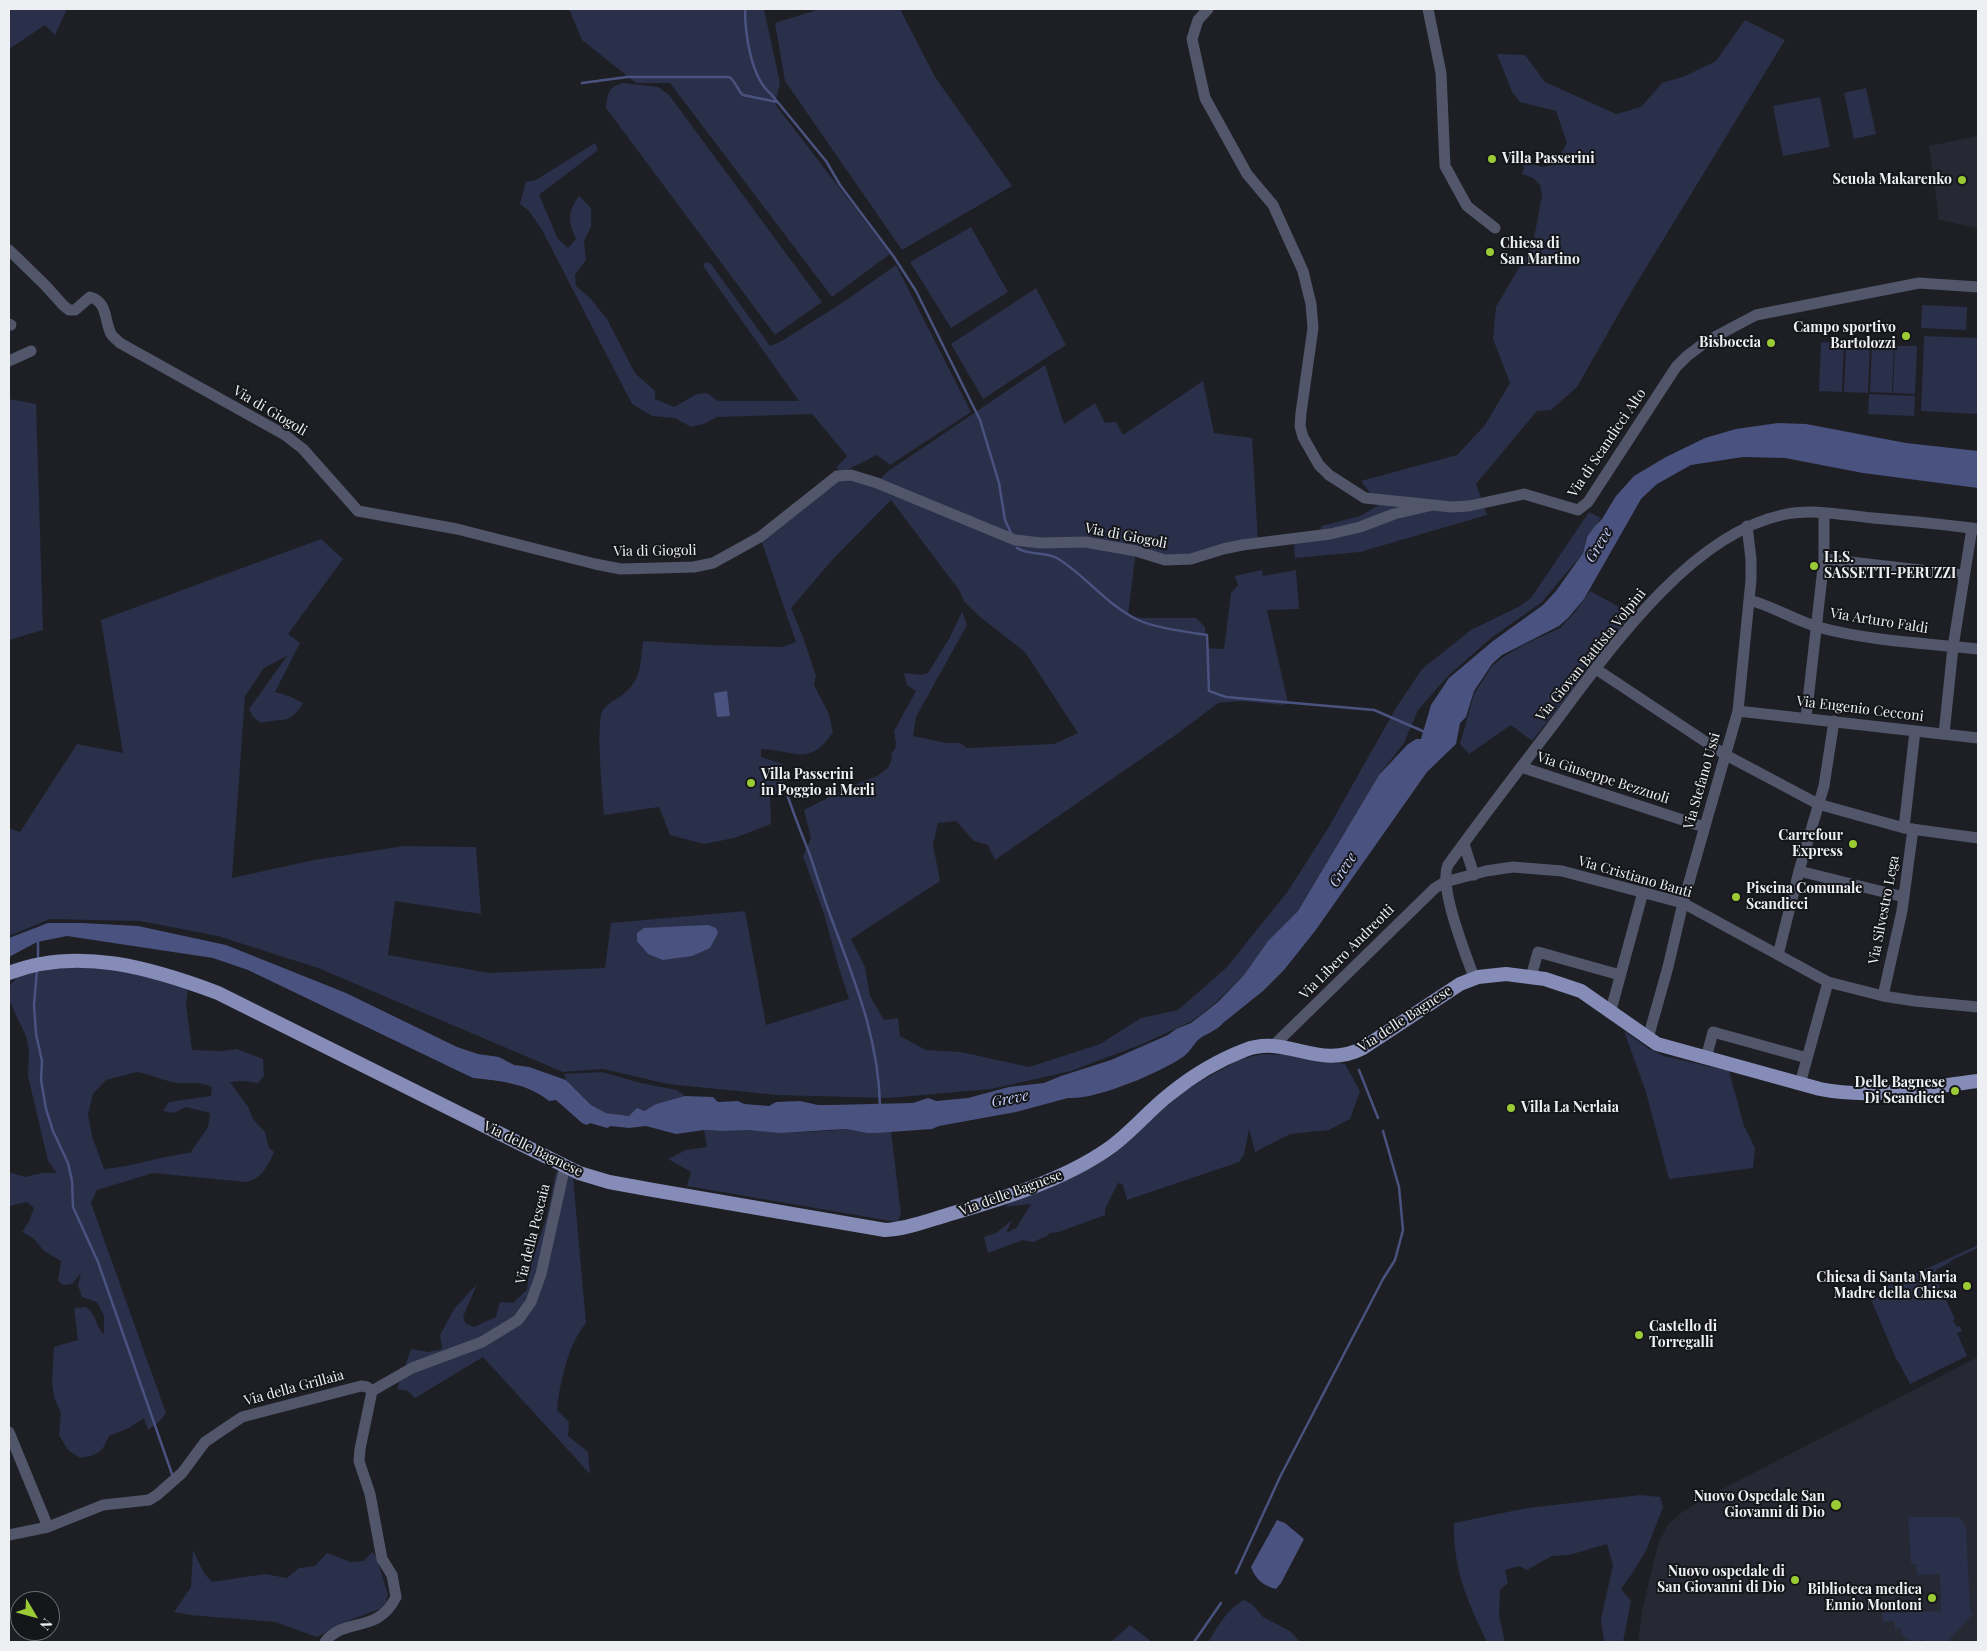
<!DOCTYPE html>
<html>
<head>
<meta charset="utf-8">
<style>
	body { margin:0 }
	#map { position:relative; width:1987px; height:1651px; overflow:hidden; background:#1e1f24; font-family:"Playfair Display",serif }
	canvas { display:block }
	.frame { position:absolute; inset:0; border:10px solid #eeeff2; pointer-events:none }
	.north { position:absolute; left:10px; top:1591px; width:50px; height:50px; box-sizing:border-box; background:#15161a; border:1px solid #6c6d70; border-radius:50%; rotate:127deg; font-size:14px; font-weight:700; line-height:20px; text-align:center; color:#eeeff2 }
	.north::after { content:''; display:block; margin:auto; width:18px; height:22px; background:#9acb35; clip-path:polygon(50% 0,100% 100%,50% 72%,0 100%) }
</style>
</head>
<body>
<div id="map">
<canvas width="1987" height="1651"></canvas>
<div class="frame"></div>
<div class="north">N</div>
</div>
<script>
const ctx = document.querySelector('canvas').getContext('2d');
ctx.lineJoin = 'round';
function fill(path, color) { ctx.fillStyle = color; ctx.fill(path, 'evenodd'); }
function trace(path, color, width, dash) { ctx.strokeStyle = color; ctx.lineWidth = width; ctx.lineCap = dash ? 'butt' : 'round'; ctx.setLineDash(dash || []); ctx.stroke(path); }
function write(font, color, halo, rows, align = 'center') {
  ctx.font = font + ' "Playfair Display",serif'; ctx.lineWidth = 4; ctx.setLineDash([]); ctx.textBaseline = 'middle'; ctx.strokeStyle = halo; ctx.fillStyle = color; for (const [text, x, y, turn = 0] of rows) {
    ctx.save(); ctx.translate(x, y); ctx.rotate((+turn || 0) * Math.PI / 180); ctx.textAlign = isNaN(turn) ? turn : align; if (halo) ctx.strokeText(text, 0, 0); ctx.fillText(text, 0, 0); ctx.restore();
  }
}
const built = new Path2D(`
	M 1978,136 L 1978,228 L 1939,220 L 1929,146 Z
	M 1978,1357 L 1978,1642 L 1638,1642 L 1642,1611 L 1658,1544 L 1668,1525 L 1682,1512 L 1705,1498 Z`);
const green = new Path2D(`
	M 9,9 L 67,9 L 55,35 L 45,25 L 9,49 Z
	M 569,9 L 764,9 L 780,83 L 775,104 L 890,254 L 832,297 L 670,83 L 636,83 L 582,40 Z
	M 820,9 L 900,9 L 935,77 L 1012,186 L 902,250 L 785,81 L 775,23 Z
	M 1745,20 L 1785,40 L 1627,299 L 1577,387 L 1551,410 L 1537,411 L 1476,484 L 1487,515 L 1360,552 L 1295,558 L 1294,544 L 1320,537 L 1321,526 L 1360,516 L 1379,505 L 1361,481 L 1457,455 L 1485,425 L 1510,383 L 1493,339 L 1496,307 L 1533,244 L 1542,195 L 1540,185 L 1533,178 L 1522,174 L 1524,168 L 1521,160 L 1542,167 L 1555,165 L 1567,143 L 1556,111 L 1520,102 L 1512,92 L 1497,54 L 1525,55 L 1545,82 L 1616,114 L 1641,107 L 1662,83 L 1683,77 L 1716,61 Z
	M 623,83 L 658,87 L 669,95 L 822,302 L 775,335 L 606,108 C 608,94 607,87 623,83 Z
	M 1866,88 L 1876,134 L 1854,139 L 1844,93 Z
	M 1820,97 L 1830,147 L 1783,156 L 1773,106 Z
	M 595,143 L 598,150 L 539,195 L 558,239 L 568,248 L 576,239 C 568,220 567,213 579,196 L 591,208 L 591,227 L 584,241 L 586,260 L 575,275 L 576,286 L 590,298 L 607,319 L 635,373 L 655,391 L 655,399 L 674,407 L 697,394 L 707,393 L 718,401 L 799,401 L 708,273 L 703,266 L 706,262 L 711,264 L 770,346 L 780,342 L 842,303 L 896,265 L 971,412 L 890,465 L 877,455 L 843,472 L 836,468 L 847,456 L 812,414 L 717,417 L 703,424 L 691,427 L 675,418 L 652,416 L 632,404 L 542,230 L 529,211 L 520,204 L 526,182 L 536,180 Z
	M 971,227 L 1008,292 L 951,328 L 910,262 Z
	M 1036,288 L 1066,345 L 983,399 L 951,344 Z
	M 1922,305 L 1967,307 L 1966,330 L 1921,328 Z
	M 1924,336 L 1978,338 L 1978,414 L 1921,411 Z
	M 1821,342 L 1844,343 L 1842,392 L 1819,391 Z
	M 1846,343 L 1870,344 L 1868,393 L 1844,392 Z
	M 1872,345 L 1894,345 L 1892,393 L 1870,392 Z
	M 1895,346 L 1917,346 L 1915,394 L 1893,393 Z
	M 1045,365 L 1064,424 L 1095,403 L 1105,423 L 1116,422 L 1123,435 L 1203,381 L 1214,433 L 1252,438 L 1258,542 L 1191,559 L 1136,551 L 1128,615 L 1142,618 L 1196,618 L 1205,627 L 1206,648 L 1224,649 L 1231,593 L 1238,585 L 1235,576 L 1262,570 L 1263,576 L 1296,570 L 1299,609 L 1267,610 L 1288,703 L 1284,705 L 1241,701 L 1218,703 L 1177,734 L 995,860 L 988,845 L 974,841 L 956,821 L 938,823 L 933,844 L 940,881 L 851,939 L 865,967 L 870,996 L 884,1020 L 898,1018 L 900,1036 L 926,1050 L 961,1052 L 1029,1067 L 1100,1044 L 1141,1018 L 1178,1010 L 1227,967 L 1288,891 L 1327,830 L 1396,708 L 1422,669 L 1471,630 L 1520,606 L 1531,598 L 1589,512 L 1601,518 L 1586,538 L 1583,553 L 1542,602 L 1491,638 L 1447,677 L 1418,710 L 1404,743 L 1379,775 L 1298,911 L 1268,941 L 1244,975 L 1213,1005 L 1192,1021 L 1145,1043 L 1071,1071 L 991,1089 L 888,1098 L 777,1095 L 668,1084 L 603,1069 L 563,1072 L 318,968 L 218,936 L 140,921 L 50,919 L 9,936 L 9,828 L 20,832 L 77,744 L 123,753 L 101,620 L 321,539 L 343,559 L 288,634 L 300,643 L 275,692 L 289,696 L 303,703 C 289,726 284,717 261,723 L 253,717 L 249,709 L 287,656 L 264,668 L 245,696 L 232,878 L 314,860 L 404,846 L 476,847 L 481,914 L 395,901 L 388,955 L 489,973 L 605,968 L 611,923 L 745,911 L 766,1025 L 849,999 L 838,965 L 824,914 L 803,856 L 811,838 L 804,810 L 851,786 L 877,776 L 888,768 L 892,758 L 891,754 L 895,749 L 896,743 L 894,731 L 916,691 L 907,685 L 904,673 L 922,675 L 928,673 L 950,637 L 962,612 L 967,625 L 916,717 L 913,736 L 947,743 L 960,743 L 967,748 L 1054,744 L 1078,733 L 1025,652 L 980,617 L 964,601 L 959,590 L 891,500 L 834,558 L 791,608 L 803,637 L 816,676 L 814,685 L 829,714 L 833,732 C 809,768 795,750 761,749 L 761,757 L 783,764 L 784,790 L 770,797 L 771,824 L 734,838 L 704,844 L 670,835 L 659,807 L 604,815 C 603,797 595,723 603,710 C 607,704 615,700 621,696 C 642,680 640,665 643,641 L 707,645 L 782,647 L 796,642 L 760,537 L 837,476 L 877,483 L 887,472 Z
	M 1869,394 L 1915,396 L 1914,416 L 1868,414 Z
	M 9,399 L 36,404 L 43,630 L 9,640 Z
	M 1590,591 L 1632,614 L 1532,741 L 1511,725 L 1469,754 L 1460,744 L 1474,694 L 1492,666 L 1502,658 L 1523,645 L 1560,628 L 1574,613 Z
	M 68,965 L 149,975 L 188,988 L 186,1004 L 192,1050 L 222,1051 L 237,1049 L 263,1059 L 264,1076 L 258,1083 L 243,1081 L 230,1082 L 248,1107 L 253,1119 L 265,1132 L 269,1148 L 274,1152 C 267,1167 262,1179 245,1182 L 153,1173 L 97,1190 L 91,1203 L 166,1413 L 159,1422 L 148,1430 L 144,1418 L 129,1428 L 109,1436 C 102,1453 98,1455 80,1458 L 68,1450 L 59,1435 L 61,1413 L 54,1397 L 52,1382 L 54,1347 L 78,1340 L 74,1308 L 86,1307 C 98,1317 94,1324 104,1334 L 104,1316 L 97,1302 L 82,1297 L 78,1285 L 81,1273 L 72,1284 L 63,1285 L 58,1280 L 61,1261 L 44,1251 L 33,1238 L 22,1232 L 29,1221 L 34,1208 L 27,1202 L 9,1206 L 9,1172 L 25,1177 L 42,1173 L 57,1173 L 48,1161 L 28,1076 L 29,1051 L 26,1036 L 9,1000 L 9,987 L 17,977 L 31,971 ZM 137,1072 C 149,1074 160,1079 172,1082 C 187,1085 196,1080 212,1087 L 211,1096 L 169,1102 L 163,1111 L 174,1113 L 186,1107 L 210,1113 L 208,1127 L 190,1153 C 160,1156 133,1167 104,1169 L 92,1136 L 88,1114 L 93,1094 L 106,1080 Z
	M 1624,1031 L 1648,1048 L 1664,1056 L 1729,1071 L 1744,1126 L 1755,1148 L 1753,1168 L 1669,1179 L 1646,1092 Z
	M 1262,1054 L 1290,1055 L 1345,1064 L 1360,1091 L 1350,1119 L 1329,1130 L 1290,1134 L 1255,1152 L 1249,1129 L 1244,1155 L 1239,1162 L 1127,1200 L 1123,1185 L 1118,1183 L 1105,1209 L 1105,1215 L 1059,1232 L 1050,1233 L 1047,1236 L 1033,1242 L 1023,1240 L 988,1253 L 984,1237 L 996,1233 L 1012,1220 L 1006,1233 L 1016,1228 L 1031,1204 L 1005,1207 L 1010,1202 L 1095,1166 L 1113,1155 L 1130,1137 L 1187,1089 L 1238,1060 Z
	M 602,1072 L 641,1083 L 677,1090 L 685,1096 L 656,1104 L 650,1108 L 629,1116 L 606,1113 L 591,1105 L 566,1080 L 564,1074 Z
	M 846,1129 L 867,1133 L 891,1131 L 901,1215 L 897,1222 L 687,1186 L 691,1172 L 668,1159 L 686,1150 L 707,1147 L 704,1130 C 719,1132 732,1129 747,1130 C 780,1133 813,1133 846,1129 Z
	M 556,1172 L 568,1173 L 573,1177 L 586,1323 C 568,1345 560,1381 557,1410 L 569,1422 L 568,1436 L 588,1452 L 590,1474 L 483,1357 L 415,1398 L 408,1391 L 397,1389 L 411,1349 L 428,1352 L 442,1349 L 440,1335 L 454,1309 L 477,1284 L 463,1317 L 466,1324 L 474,1327 L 496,1317 L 500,1302 L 513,1303 L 527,1290 L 529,1272 L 548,1212 Z
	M 1978,1245 L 1978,1248 L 1950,1261 L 1951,1262 L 1936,1270 L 1939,1276 L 1937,1279 L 1943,1296 L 1945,1298 L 1955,1319 L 1953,1320 L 1956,1326 L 1960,1327 L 1962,1331 L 1957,1333 L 1967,1356 L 1910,1384 L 1898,1361 L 1897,1361 L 1869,1295 Z
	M 1641,1495 L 1660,1497 L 1663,1507 L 1646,1551 L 1631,1575 L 1621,1589 L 1631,1601 L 1623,1642 L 1604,1642 L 1601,1619 L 1613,1565 L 1607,1544 L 1569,1555 L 1552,1556 L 1527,1570 L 1519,1566 L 1505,1570 L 1508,1583 L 1500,1590 L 1499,1616 L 1505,1642 L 1487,1642 C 1467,1600 1453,1570 1454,1523 L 1527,1508 Z
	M 1908,1517 L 1958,1517 L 1963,1521 L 1966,1528 L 1970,1608 L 1973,1614 L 1947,1642 L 1925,1642 L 1921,1639 L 1918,1642 L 1910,1641 L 1900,1633 L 1902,1630 L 1899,1628 L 1895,1630 L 1894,1621 L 1883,1622 L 1882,1613 L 1941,1611 L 1940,1574 L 1917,1575 L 1916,1564 L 1911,1564 Z
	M 193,1550 L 204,1573 L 212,1582 L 265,1574 L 287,1578 L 299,1568 L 315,1566 L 327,1553 L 351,1562 L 364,1561 L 372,1552 L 376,1556 L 388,1594 L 386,1602 L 380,1609 L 355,1618 L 317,1637 L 275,1622 L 190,1615 L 174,1612 L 191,1587 Z
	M 1244,1600 L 1253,1605 L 1263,1617 L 1290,1631 L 1300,1642 L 1208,1642 C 1218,1626 1228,1608 1244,1600 Z
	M 1130,1625 L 1152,1642 L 1111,1642 Z`);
const water = new Path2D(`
	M 1778,423 L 1806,424 L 1906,443 L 1978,451 L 1978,488 L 1863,473 L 1785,458 L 1743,457 L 1691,465 L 1657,484 L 1641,499 L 1584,599 L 1568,618 L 1559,626 L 1502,655 L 1492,664 L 1474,691 L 1466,717 L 1460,723 L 1456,744 L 1427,772 L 1315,931 L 1284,970 L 1263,991 L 1223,1023 C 1217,1031 1206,1033 1198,1040 C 1193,1045 1189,1053 1183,1057 C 1159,1073 1096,1100 1068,1098 L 1016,1112 L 939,1126 L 932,1129 L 876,1133 L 867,1133 L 846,1129 L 780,1133 L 747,1130 L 722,1131 L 704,1130 L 676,1134 L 646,1126 L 629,1128 L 611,1126 L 607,1128 L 590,1123 L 587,1125 L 582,1123 L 556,1100 L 549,1101 C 527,1083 500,1081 473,1078 L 248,970 L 213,958 L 67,936 L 37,942 L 9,957 L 9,938 L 48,923 L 82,923 L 138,926 L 226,945 L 346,993 L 457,1047 L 478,1054 L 499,1057 L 514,1065 L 529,1067 L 566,1080 L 591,1105 L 606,1113 L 629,1116 L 637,1108 L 644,1111 L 656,1104 L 685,1096 L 713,1097 L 718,1102 L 738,1101 L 744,1104 L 769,1106 L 776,1102 L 800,1101 L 818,1105 L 831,1105 L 913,1103 L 928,1098 L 936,1101 L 968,1098 L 1009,1087 L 1044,1083 L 1061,1076 L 1111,1060 L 1168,1035 L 1176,1029 L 1191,1023 L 1204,1013 L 1218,1002 L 1244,975 L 1268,941 L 1298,911 L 1379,775 L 1407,745 L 1416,739 L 1421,739 L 1431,705 L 1449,678 L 1493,641 L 1543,605 L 1556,591 L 1583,553 L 1587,537 L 1594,527 L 1602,519 L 1616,496 L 1634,476 L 1666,457 L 1705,438 L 1736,429 Z
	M 727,691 L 730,716 L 717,717 L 714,693 Z
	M 708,925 L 716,928 L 718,933 L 710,948 L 692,956 L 663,960 L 648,954 L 637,941 L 637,933 L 644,928 Z
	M 1277,1520 L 1285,1523 L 1304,1539 L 1281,1583 L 1276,1589 C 1264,1586 1255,1579 1251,1567 Z`);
const stream = new Path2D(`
	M 745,9 C 745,34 751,78 771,94 L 826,161 L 840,185 L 894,257 L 916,291 L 980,420 L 999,483 L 1005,520 L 1012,535
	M 582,83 L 627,77 L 729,77 C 736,81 737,90 743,95 L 777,102
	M 1017,548 C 1029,556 1044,551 1057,558 C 1085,575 1106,604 1136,619 C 1154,628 1187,632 1207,635 L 1209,691 L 1226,697 L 1374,710 L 1425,732
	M 787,794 C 794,815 802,835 810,855 C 817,876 824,899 832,920 C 855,982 879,1039 880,1107
	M 38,940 L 38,960
	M 37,970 L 34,1005 L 36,1034 L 42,1061 L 41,1080 L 46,1109 L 53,1131 L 68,1163 L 72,1181 L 73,1207 L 98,1262 L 173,1477
	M 1359,1070 L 1378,1118
	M 1236,1573 L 1280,1477 L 1383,1279 L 1395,1260 L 1403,1230 L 1399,1187 L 1383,1131
	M 1194,1642 L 1221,1603`);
const minor = new Path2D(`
	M 1208,9 L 1198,20 L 1192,39 L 1205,98 L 1247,174 L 1273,205 L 1303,271 L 1311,304 L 1313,328 L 1301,413 L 1300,426 L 1303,437 L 1319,465 L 1329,475 L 1365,498 L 1452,507 L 1469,506 L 1524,494 L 1578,510 L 1588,502 L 1676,367 L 1687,356 L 1707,341 L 1756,315 L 1919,283 L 1978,287
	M 1428,9 L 1441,73 L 1445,166 L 1467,206 L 1495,228
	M 9,250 L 45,285 L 63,305 L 69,310 L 75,310 L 90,297 C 108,302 104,320 111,334 C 113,337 117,340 120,343 L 285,435 L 303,449 L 358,511 L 457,529 L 595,564 L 621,569 L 694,567 L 713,563 L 760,537 L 837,476 L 851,475 L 877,483 L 1015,540 L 1041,543 L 1085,542 L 1136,551 L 1165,560 L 1191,559 L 1223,549 L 1242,545 L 1330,534 L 1360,527 L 1394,514 L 1433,505
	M 9,324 L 11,325
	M 9,361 L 31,351
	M 1824,559 L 1964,575
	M 1749,600 C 1773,606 1794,620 1818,627 C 1869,641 1925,643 1978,649
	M 1596,669 L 1724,754 L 1818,804 L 1904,828 L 1978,838
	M 1738,711 L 1978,738
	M 1806,718 L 1824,559 L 1824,513
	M 1944,734 L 1953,647 L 1972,528
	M 1521,767 L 1704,827
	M 1904,828 L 1915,731
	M 1464,844 L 1474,875
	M 1799,871 L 1904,897
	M 1778,955 L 1799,871 L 1824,786 L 1834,721
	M 1531,977 L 1538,952 L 1620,975
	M 1474,978 C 1466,954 1438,887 1448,865 C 1481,819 1516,774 1550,729 C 1606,655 1687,536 1782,515 C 1812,508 1843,515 1873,518 C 1908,521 1943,524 1978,529
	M 1883,996 L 1902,911 L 1913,829
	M 1611,1010 L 1643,892
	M 1648,1038 L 1668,967 L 1683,903 L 1738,711 L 1751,580 L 1751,559 L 1747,526
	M 1273,1046 L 1435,888 L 1445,882 L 1486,871 L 1513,867 L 1562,871 L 1683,903 L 1828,982 L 1883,996 L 1915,1001 L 1978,1007
	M 1706,1058 L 1713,1032 L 1807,1058
	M 1800,1084 L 1828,982
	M 9,1432 L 48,1527
	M 9,1535 L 48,1527 L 103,1505 L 149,1500 L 157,1495 L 182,1473 L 205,1442 L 242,1417 L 361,1386 L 367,1387 L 372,1391
	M 325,1642 C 345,1616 377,1635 396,1597 L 392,1575 L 382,1559 L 370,1494 L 359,1461 L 360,1449 L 372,1391 L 412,1368 L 482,1342 L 518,1320 L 531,1302 L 541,1274 L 565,1166`);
const major = new Path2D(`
	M 9,973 C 77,946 152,968 218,993 L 579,1173 L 609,1182 L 653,1190 L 885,1230 C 906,1229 927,1221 947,1215 C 1001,1199 1062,1181 1108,1149 C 1131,1133 1148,1111 1170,1094 C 1192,1076 1219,1060 1245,1050 C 1286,1034 1319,1071 1363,1048 L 1460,984 L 1478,977 L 1506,974 L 1545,979 L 1581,991 L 1657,1044 L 1820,1089 C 1874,1100 1925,1087 1978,1081`);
const markers = [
	[1492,159,5,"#9acb35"],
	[1962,180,5,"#9acb35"],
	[1490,252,5,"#9acb35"],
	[1906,336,5,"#9acb35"],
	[1771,343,5,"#9acb35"],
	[1814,566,5,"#9acb35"],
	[751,783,5,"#9acb35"],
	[1853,844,5,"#9acb35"],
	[1736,897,5,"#9acb35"],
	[1955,1091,5,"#9acb35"],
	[1511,1108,5,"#9acb35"],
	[1967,1286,5,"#9acb35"],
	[1639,1335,5,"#9acb35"],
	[1836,1505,6,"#9acb35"],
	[1795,1580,5,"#9acb35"],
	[1932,1598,5,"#9acb35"]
];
const poiNames = [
	["Villa Passerini",1502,159,"left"],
	["Scuola Makarenko",1952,180],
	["Chiesa di",1500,244,"left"],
	["San Martino",1500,260,"left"],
	["Campo sportivo",1896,328],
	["Bartolozzi",1896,344],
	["Bisboccia",1761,343],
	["I.I.S.",1824,558,"left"],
	["SASSETTI-PERUZZI",1824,574,"left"],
	["Villa Passerini",761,775,"left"],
	["in Poggio ai Merli",761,791,"left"],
	["Carrefour",1843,836],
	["Express",1843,852],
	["Piscina Comunale",1746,889,"left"],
	["Scandicci",1746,905,"left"],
	["Delle Bagnese",1945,1083],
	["Di Scandicci",1945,1099],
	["Villa La Nerlaia",1521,1108,"left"],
	["Chiesa di Santa Maria",1957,1278],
	["Madre della Chiesa",1957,1294],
	["Castello di",1649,1327,"left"],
	["Torregalli",1649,1343,"left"],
	["Nuovo Ospedale San",1825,1497],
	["Giovanni di Dio",1825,1513],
	["Nuovo ospedale di",1785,1572],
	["San Giovanni di Dio",1785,1588],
	["Biblioteca medica",1922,1590],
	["Ennio Montoni",1922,1606]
];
const streetNames = [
	["Via di Giogoli",270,411,31],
	["Via di Scandicci Alto",1607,443,-56],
	["Via di Giogoli",1126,536,11],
	["Via di Giogoli",655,551,-1],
	["Via Arturo Faldi",1879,621,9],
	["Via Giovan Battista Volpini",1591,655,-51],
	["Via Eugenio Cecconi",1860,709,7],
	["Via Giuseppe Bezzuoli",1603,778,18],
	["Via Stefano Ussi",1702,781,-74],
	["Via Cristiano Banti",1635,877,16],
	["Via Silvestro Lega",1884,910,-79],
	["Via Libero Andreotti",1347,952,-45],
	["Via delle Bagnese",1405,1019,-33],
	["Via delle Bagnese",533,1149,26],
	["Via delle Bagnese",1011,1193,-20],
	["Via della Pescaia",533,1234,-76],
	["Via della Grillaia",294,1388,-15]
];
const waterNames = [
	["Greve",1599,545,-59],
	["Greve",1343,870,-57],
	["Greve",1010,1099,-11]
];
fill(built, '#262933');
fill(green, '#2a2f4a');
fill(water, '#4a527f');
trace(stream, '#4a527f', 2.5);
trace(minor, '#52566b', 11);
trace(major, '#848cb7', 14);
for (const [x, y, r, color] of markers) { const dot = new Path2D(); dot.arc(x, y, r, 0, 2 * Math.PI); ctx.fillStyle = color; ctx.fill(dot); trace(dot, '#15161a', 2); }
write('bold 14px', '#eeeff2', '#15161a', poiNames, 'right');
write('14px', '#eeeff2', '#15161a', streetNames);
write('italic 15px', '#c7d0fd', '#15161a', waterNames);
</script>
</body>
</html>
